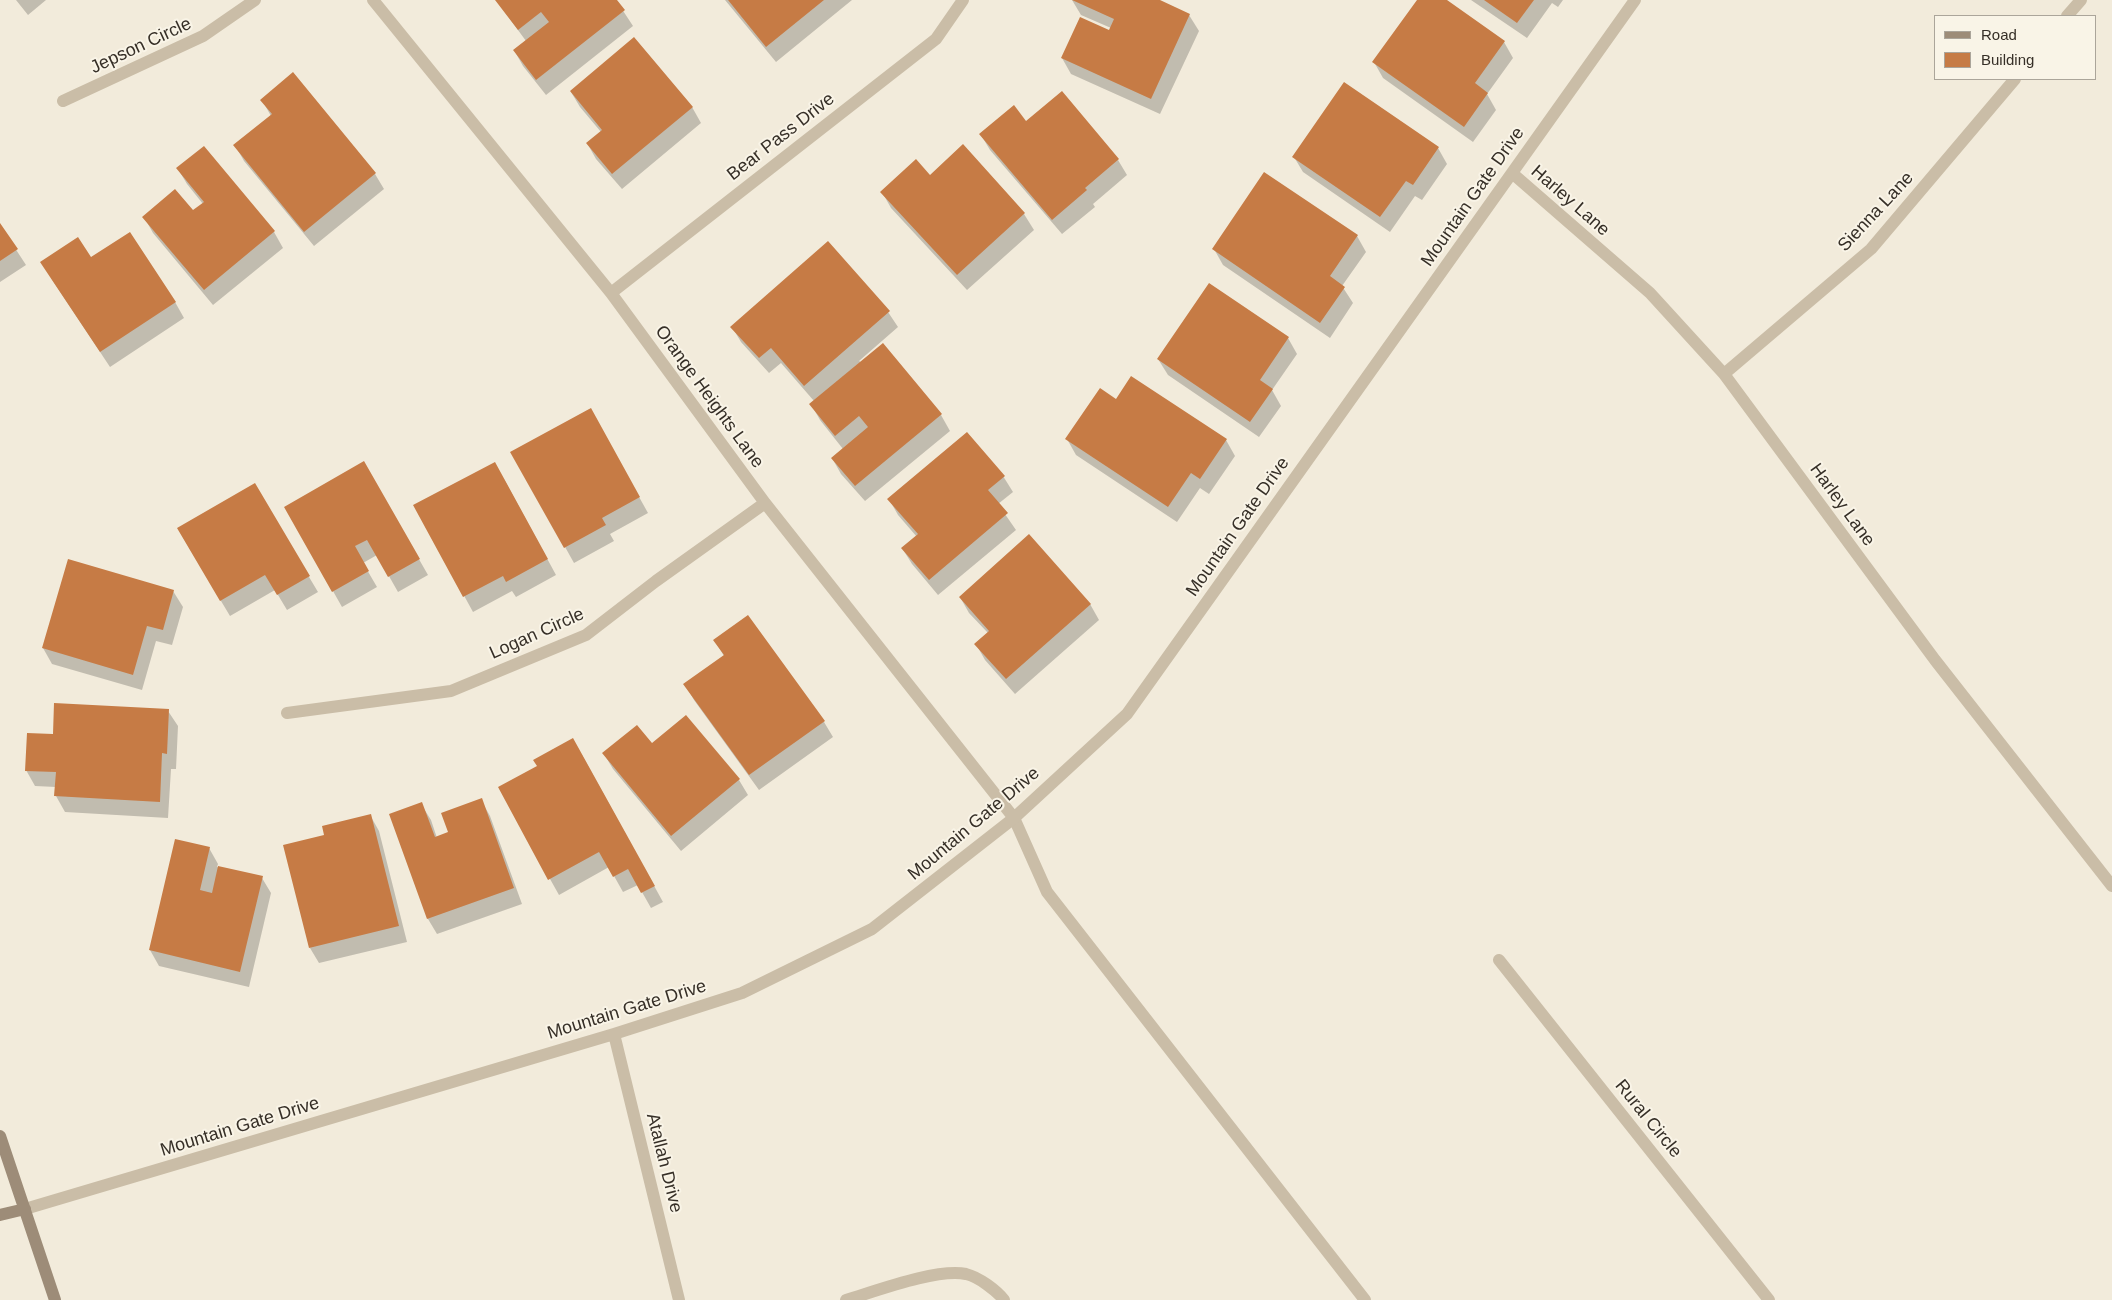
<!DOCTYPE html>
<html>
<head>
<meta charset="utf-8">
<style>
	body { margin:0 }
	#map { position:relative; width:2112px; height:1300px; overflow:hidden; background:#f2ebdb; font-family:Helvetica,sans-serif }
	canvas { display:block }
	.legend { position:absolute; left:1934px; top:15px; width:162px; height:65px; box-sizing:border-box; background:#f9f4e7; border:1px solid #aba59a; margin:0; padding:6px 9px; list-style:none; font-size:15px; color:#362f27 }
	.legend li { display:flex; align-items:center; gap:10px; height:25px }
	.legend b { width:25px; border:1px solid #aba59a }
</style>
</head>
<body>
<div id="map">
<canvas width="2112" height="1300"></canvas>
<ul class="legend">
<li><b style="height:6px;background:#9d8c78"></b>Road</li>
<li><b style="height:14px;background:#c67b45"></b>Building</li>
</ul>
</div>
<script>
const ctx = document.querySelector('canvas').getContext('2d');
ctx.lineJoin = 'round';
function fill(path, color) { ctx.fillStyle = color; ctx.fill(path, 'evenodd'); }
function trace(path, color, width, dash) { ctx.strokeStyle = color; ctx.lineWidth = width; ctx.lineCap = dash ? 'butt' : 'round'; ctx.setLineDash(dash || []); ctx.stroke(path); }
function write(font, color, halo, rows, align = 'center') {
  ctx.font = font + ' Helvetica,sans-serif'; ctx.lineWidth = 4; ctx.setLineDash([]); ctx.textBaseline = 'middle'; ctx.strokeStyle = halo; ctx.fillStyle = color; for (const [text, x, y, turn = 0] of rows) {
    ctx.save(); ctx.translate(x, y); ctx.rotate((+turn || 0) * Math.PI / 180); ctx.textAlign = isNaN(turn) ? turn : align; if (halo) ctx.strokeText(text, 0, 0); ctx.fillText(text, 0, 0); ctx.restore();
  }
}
const shadow = new Path2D(`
	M 16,0 L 46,0 L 28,15 Z
	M 496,0 L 616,0 L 633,26 L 546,95 L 523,66 L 514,50 L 526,41 Z
	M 725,0 L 852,0 L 776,62 Z
	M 1072,0 L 1157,0 L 1189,15 L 1199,31 L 1160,114 L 1071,74 L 1062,58 L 1109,32 L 1111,28 L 1081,15 Z
	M 1418,0 L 1445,0 L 1504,42 L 1513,58 L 1487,94 L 1496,110 L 1473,142 L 1383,78 L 1374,62 Z
	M 1471,0 L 1563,0 L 1558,7 L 1552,3 L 1527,38 Z
	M 571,92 L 692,107 L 701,123 L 622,189 L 596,159 L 587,143 L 601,132 L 580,107 Z
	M 262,100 L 375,174 L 384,189 L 314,246 L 244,161 L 235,145 L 271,116 Z
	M 1026,123 L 1118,160 L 1127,175 L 1093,204 L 1095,207 L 1062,234 L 990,150 L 981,135 Z
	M 963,146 L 1024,214 L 1034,230 L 967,290 L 891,208 L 882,192 L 930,176 Z
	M 1438,148 L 1447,164 L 1422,200 L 1415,196 L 1390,232 L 1303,172 L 1294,157 Z
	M 178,169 L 274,232 L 283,248 L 213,305 L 153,233 L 144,217 L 193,212 L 203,204 L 187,184 Z
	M 0,225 L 26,265 L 0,282 Z
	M 1357,236 L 1366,252 L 1342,286 L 1353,303 L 1330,338 L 1223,265 L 1214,249 Z
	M 91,259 L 175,302 L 184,318 L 110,367 L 51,278 Z
	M 888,312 L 898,327 L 859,361 L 941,415 L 950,431 L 865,501 L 841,474 L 832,458 L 843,449 L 820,420 L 811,404 L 814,401 L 781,363 L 769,373 L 741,342 L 732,327 Z
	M 1288,338 L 1297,354 L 1272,390 L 1281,406 L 1259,437 L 1168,375 L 1158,359 Z
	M 1116,400 L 1226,440 L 1235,456 L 1209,494 L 1200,488 L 1177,522 L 1076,455 L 1067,439 Z
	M 590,409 L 648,513 L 610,534 L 614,541 L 574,563 L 512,452 Z
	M 364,463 L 428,575 L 398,592 L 377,555 L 363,563 L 377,587 L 342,607 L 286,508 Z
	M 1003,476 L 1013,492 L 998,504 L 1016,530 L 938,595 L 912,564 L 902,548 L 917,537 L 898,515 L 889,499 Z
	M 504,479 L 556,575 L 516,597 L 512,591 L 473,612 L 415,506 Z
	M 254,485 L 318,592 L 287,610 L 275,590 L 230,616 L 178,529 Z
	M 173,591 L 183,607 L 172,645 L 156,641 L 142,690 L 52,664 L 43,648 Z
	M 960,597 L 1090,604 L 1099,620 L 1015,694 L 985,660 L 976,644 L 988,633 L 969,613 Z
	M 715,641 L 824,722 L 833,737 L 759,790 L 694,700 L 685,684 L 724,656 Z
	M 168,711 L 178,726 L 176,769 L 171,769 L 168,818 L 65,812 L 56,796 L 56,787 L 35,786 L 26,770 L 54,736 Z
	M 652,745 L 739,780 L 748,795 L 681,851 L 613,769 L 604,754 Z
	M 582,755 L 663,902 L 651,908 L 638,885 L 623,892 L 609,867 L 559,895 L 499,788 Z
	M 481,800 L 490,816 L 522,904 L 437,934 L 428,919 L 421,804 L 431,820 L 437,838 L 450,833 Z
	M 370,815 L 379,831 L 407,942 L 319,963 L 310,948 Z
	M 209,848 L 218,864 L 217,867 L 262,878 L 271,893 L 249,987 L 159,966 L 150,950 Z`);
const building = new Path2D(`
	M 495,0 L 617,0 L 625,10 L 536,80 L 513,50 L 549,22 L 541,12 L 518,30 Z
	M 728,0 L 824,0 L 766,47 Z
	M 1072,0 L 1160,0 L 1190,14 L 1151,99 L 1061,58 L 1080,17 L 1109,30 L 1114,19 Z
	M 1417,0 L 1447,0 L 1505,41 L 1475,83 L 1488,93 L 1464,127 L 1372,62 Z
	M 1484,0 L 1534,0 L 1517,23 Z
	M 634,37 L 693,107 L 612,174 L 586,143 L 602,130 L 570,91 Z
	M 293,72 L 376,173 L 304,232 L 233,145 L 272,114 L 260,100 Z
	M 1344,82 L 1439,147 L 1413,185 L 1406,181 L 1380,217 L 1292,157 Z
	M 1062,91 L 1119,159 L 1085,188 L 1087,190 L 1052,220 L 979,134 L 1014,105 L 1026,121 Z
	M 963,144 L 1025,213 L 957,275 L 880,192 L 916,159 L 930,175 Z
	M 204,146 L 275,231 L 204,290 L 142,217 L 175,189 L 193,210 L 204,202 L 176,168 Z
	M 1264,172 L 1358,235 L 1330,276 L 1345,287 L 1320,323 L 1212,249 Z
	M 0,223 L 18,249 L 0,261 Z
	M 130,232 L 176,302 L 100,352 L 40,262 L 78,237 L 91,257 Z
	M 828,241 L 890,311 L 804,386 L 771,348 L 759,358 L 730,327 Z
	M 1209,283 L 1289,337 L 1260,380 L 1273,389 L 1250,422 L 1157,359 Z
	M 883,343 L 942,414 L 855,486 L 831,458 L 868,427 L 859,416 L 835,436 L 809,404 Z
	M 1131,376 L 1227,439 L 1200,479 L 1191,473 L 1168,507 L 1065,439 L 1100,388 L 1116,399 Z
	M 591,408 L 640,497 L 602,518 L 606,525 L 564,548 L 510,452 Z
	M 967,432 L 1005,476 L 988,490 L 1008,513 L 929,580 L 901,548 L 918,534 L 887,499 Z
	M 364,461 L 420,559 L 388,577 L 367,540 L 355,546 L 369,571 L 332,592 L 284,507 Z
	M 495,462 L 548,559 L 506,582 L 503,576 L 463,597 L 413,505 Z
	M 255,483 L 310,576 L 277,595 L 265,575 L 220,601 L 177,528 Z
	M 1029,534 L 1091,604 L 1006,679 L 974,644 L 989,631 L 959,597 Z
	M 68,559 L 174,590 L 163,630 L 147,626 L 133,675 L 42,648 Z
	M 748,615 L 825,721 L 749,775 L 683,684 L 724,655 L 713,640 Z
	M 54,703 L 169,709 L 167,754 L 162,753 L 160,802 L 54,796 L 56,772 L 25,771 L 27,733 L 53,734 Z
	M 686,715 L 740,779 L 671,836 L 602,753 L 637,725 L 652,743 Z
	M 573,738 L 655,886 L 641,893 L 628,869 L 613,877 L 599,852 L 548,880 L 498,787 L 537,766 L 533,760 Z
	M 482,798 L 514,888 L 427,919 L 389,814 L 422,802 L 435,837 L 448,832 L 441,813 Z
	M 371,814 L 399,926 L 309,948 L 283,845 L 324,835 L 322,826 Z
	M 175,839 L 210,847 L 200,890 L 212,893 L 218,866 L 263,876 L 240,972 L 149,950 Z`);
const lane = new Path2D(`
	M 1014,818 L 1047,892 L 1365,1300`);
const street = new Path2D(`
	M 373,0 L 611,293 L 765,503 L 1014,818
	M 2067,16 L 2081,0
	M 63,101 L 203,36 L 255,0
	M 1512,173 L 1650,293 L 1724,374 L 1935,660 L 2112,886
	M 611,293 L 936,39 L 963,0
	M 1724,374 L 1871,249 L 2015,79
	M 287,713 L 451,691 L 586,635 L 656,581 L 765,503
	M 1499,960 L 1769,1300
	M 614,1034 L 679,1300
	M 25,1209 L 614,1034 L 742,993 L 872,929 L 1014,818 L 1127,714 L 1635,0
	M 846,1300 C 876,1291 937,1268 966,1274 C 979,1277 997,1291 1004,1300`);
const secondary = new Path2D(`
	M 0,1136 L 55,1300
	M 0,1215 L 25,1209`);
const streetNames = [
	["Jepson Circle",141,46,-25],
	["Bear Pass Drive",781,137,-38],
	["Mountain Gate Drive",1473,197,-55],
	["Harley Lane",1570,201,41],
	["Sienna Lane",1876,212,-47],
	["Orange Heights Lane",709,397,54],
	["Harley Lane",1842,505,54],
	["Mountain Gate Drive",1238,527,-55],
	["Logan Circle",537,634,-24],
	["Mountain Gate Drive",974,824,-40],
	["Mountain Gate Drive",627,1010,-17],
	["Rural Circle",1648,1119,51],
	["Mountain Gate Drive",240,1127,-17],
	["Atallah Drive",664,1163,76]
];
fill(shadow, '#0003');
fill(building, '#c67b45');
trace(lane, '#cabda7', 12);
trace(street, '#cabda7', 12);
trace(secondary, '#9d8c78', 12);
write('18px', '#362f27', '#f9f4e7', streetNames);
</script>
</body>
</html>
